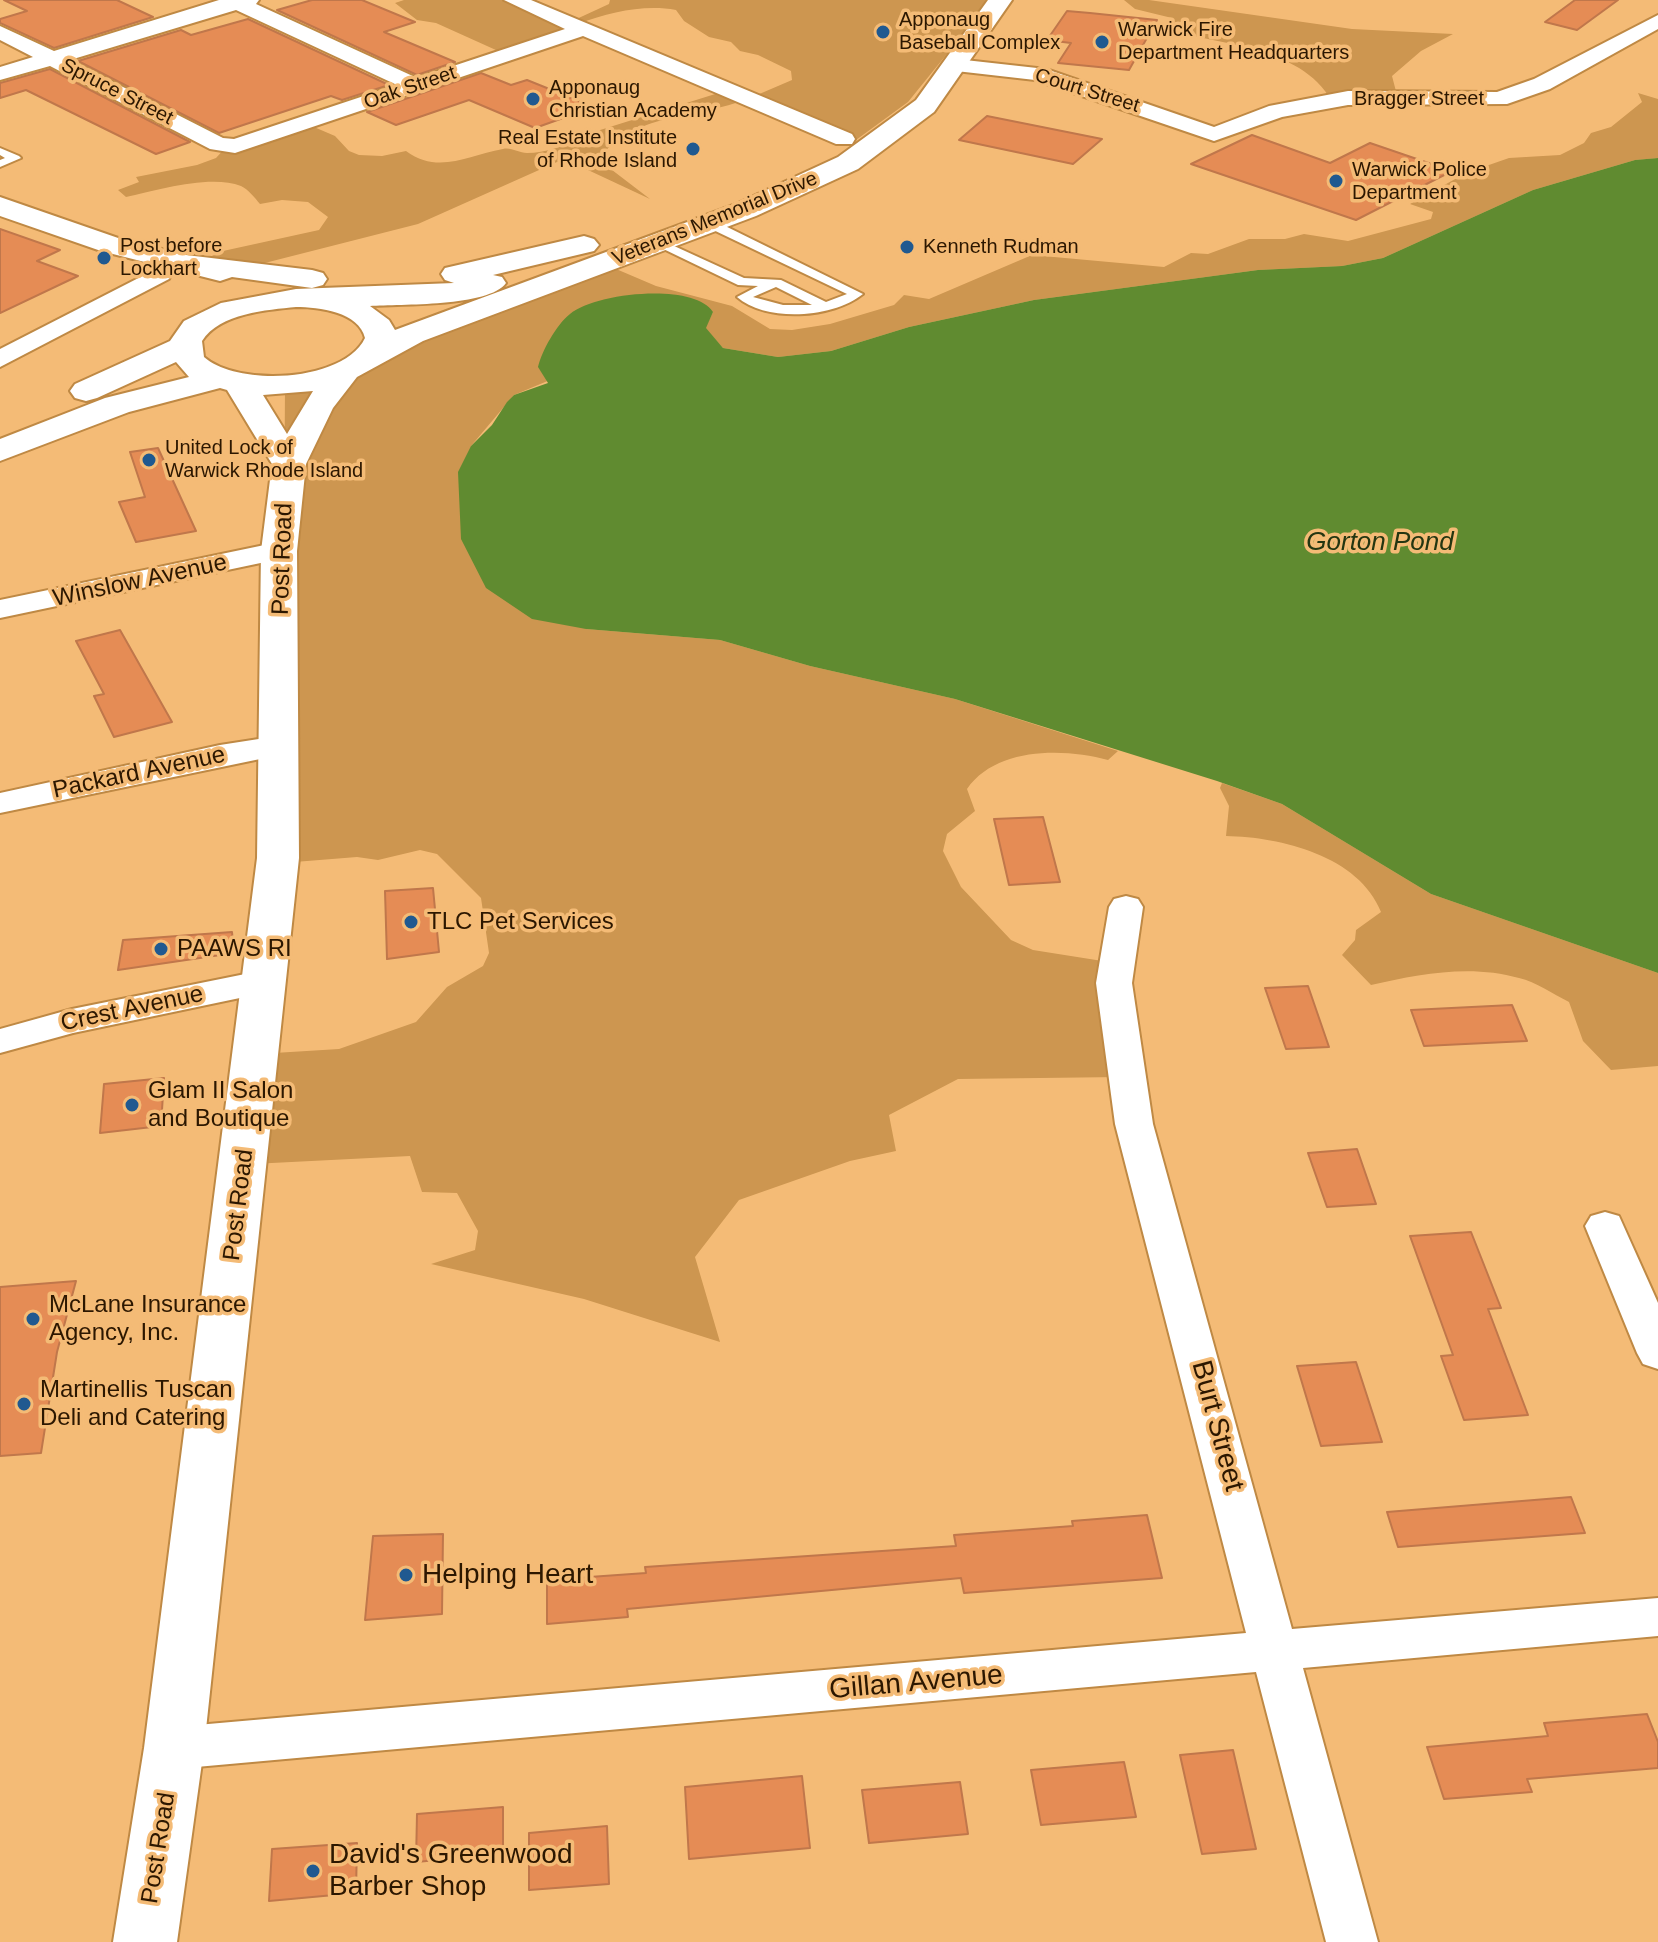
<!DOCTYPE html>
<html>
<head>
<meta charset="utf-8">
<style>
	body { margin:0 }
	canvas { display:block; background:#f4bb76 }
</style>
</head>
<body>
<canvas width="1658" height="1942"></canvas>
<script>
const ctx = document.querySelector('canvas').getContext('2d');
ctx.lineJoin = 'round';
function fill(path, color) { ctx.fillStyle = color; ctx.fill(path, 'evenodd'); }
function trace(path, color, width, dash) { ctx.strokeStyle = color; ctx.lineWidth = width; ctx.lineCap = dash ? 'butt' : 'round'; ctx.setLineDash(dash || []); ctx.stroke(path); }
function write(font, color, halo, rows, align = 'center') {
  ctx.font = font + ' Arial,sans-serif'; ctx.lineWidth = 7; ctx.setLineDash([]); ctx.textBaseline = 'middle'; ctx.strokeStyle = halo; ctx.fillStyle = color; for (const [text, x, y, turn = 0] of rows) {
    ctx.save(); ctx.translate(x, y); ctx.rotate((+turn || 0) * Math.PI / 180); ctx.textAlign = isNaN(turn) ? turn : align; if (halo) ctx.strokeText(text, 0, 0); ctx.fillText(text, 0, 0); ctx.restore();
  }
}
const green = new Path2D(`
	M 404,0 L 515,0 L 570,22 L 609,4 L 610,0 L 986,0 L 976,18 L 908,102 L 856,140 L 747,99 C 700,118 629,113 599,160 L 650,199 L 573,163 L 557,162 L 418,224 L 249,267 L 213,281 L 185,268 L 223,251 L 319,230 L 328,217 L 308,202 L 282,200 L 260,204 C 255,198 248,189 241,186 C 211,174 157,190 126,197 L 118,190 L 139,182 L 136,177 L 197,165 L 216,158 L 226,147 L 307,124 L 335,136 L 349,151 L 359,155 L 382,156 L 406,151 C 439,175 468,155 503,149 C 511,147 519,153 527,153 C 545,153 567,146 581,136 L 728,90 L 750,98 L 792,80 L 791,71 L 758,55 L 740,51 L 731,42 L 709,37 L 684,21 L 676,10 C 619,0 558,32 507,55 L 436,23 L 417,20 L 395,3 Z
	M 1124,0 L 1149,0 L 1352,29 L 1453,34 L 1421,51 L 1392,76 L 1398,99 L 1332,101 C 1300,45 1217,45 1161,28 L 1172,18 L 1135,9 Z
	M 1638,93 L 1658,99 L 1658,158 L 1635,160 L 1533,190 L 1383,258 L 1342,266 L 1258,270 L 1034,300 L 909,327 L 831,351 L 778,357 L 723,348 L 705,328 L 713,312 L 514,395 L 471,446 L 586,629 L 720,640 L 810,666 L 955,699 L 1118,751 L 1108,760 C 1064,748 996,747 967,789 L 975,811 L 947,834 L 943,851 L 961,887 L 1011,940 L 1033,950 L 1115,963 L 1121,1077 L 958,1079 L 889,1115 L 896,1151 L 850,1161 L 739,1200 L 695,1257 L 720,1342 L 584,1299 L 431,1264 L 475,1250 L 478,1231 L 457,1193 L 422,1192 L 410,1156 L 252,1164 L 258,1054 L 339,1049 L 416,1022 L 447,987 L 483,966 L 489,953 L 481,898 L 437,854 L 420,850 L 378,860 L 357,857 L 282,863 L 285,386 L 602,263 L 656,286 L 732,306 L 770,329 L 792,330 L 830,324 L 894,305 L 904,295 L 929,299 L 1032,255 L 1164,267 L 1191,253 L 1208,254 L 1249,239 L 1285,239 L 1304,234 L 1348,241 L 1431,219 L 1433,212 L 1410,204 L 1466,173 L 1509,158 L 1560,155 L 1584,143 L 1591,133 L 1611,127 L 1642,102 Z
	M 1222,783 L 1282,804 L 1431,894 L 1658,973 L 1658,1066 L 1611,1070 L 1583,1041 L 1569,1002 C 1553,994 1536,982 1519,978 C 1471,964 1418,974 1371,985 L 1342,955 L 1355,940 L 1356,930 L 1381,912 C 1359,856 1281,837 1226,836 L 1229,806 L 1220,788 Z`);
const water = new Path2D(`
	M 1658,158 L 1658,973 L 1431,894 L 1282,804 L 1217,781 L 955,699 L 810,666 L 720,640 L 586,629 L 532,619 L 486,588 L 461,539 L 458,472 L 471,446 L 492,425 L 507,402 L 514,395 L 548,383 L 538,367 C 542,351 556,325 570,314 C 595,293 693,282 713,312 L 706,328 L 723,348 L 778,357 L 831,351 L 909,327 L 1034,300 L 1258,270 L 1342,266 L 1383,258 L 1533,190 L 1635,160 Z`);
const building = new Path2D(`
	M 4,0 L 117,0 L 153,17 L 54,48 L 0,23 L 0,19 L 27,11 Z
	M 312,0 L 362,0 L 415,22 L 384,32 L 455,62 L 417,75 L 277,10 Z
	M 1575,0 L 1618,0 L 1577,30 L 1545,22 Z
	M 1067,11 L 1090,13 L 1157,20 L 1129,70 L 1058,63 L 1071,43 L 1047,40 Z
	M 248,19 L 389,85 L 342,100 L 331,96 L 219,133 L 78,61 L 181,30 L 191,35 Z
	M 50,69 L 190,142 L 156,154 L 26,90 L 0,98 L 0,83 Z
	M 481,73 L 511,85 L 527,80 L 594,107 L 535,128 L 469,100 L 396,125 L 367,112 Z
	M 987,116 L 1102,139 L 1073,164 L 959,140 Z
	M 1252,135 L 1330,163 L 1370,143 L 1452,171 L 1356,220 L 1191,164 Z
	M 0,229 L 60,250 L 37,261 L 78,276 L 0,313 Z
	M 158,448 L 196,531 L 136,542 L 119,502 L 145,497 L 130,452 Z
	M 120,630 L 172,722 L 114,737 L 94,696 L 104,694 L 76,641 Z
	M 1043,817 L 1060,882 L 1009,885 L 994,819 Z
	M 433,888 L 439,952 L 387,959 L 385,891 Z
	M 232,932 L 234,953 L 118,970 L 123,940 Z
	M 1308,986 L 1329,1047 L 1286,1049 L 1265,988 Z
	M 1512,1005 L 1527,1041 L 1424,1046 L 1411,1010 Z
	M 164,1078 L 161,1126 L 100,1133 L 104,1084 Z
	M 1357,1149 L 1376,1204 L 1327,1207 L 1308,1153 Z
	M 1471,1232 L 1501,1308 L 1488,1309 L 1528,1415 L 1464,1420 L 1441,1356 L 1453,1355 L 1410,1236 Z
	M 76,1281 L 57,1352 L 41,1453 L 0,1456 L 0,1287 Z
	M 1356,1362 L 1382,1442 L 1321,1446 L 1297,1366 Z
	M 1571,1497 L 1585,1533 L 1398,1547 L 1387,1512 Z
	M 1147,1515 L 1162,1578 L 964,1593 L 961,1578 L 627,1609 L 628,1617 L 547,1624 L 547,1580 L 646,1573 L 645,1567 L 956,1546 L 954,1535 L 1073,1526 L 1072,1521 Z
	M 443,1534 L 442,1614 L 365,1620 L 373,1536 Z
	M 1647,1714 L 1658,1742 L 1658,1768 L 1527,1779 L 1532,1792 L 1444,1799 L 1427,1747 L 1548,1736 L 1544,1723 Z
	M 1233,1750 L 1256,1849 L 1202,1854 L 1180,1755 Z
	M 1124,1762 L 1136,1817 L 1041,1825 L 1031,1770 Z
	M 802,1776 L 810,1848 L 689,1859 L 685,1787 Z
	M 960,1782 L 968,1834 L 869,1843 L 862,1790 Z
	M 503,1807 L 503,1854 L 416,1862 L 417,1814 Z
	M 607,1826 L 609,1884 L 529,1890 L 529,1833 Z
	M 357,1843 L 356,1893 L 269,1901 L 272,1849 Z`);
const lane = new Path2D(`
	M 0,148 L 19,156 L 21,158 L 0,167 L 0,160 L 5,158 L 0,155 Z
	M 705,220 L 713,220 L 863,294 C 833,318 767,323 737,297 L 758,286 L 738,285 L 651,243 L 661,240 L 744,278 L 781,280 L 826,302 L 847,294 L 705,226 ZM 776,287 L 812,305 L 783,305 L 753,297 Z`);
const street = new Path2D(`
	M 219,0 L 259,0 L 256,4 L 417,78 L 565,29 L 504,0 L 531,0 L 852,134 L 855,139 L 852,144 L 836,144 L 583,36 L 235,153 L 210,149 L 50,66 L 0,80 L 0,67 L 33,57 L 0,40 L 0,26 L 54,51 ZM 236,10 L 397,85 L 234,139 L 223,138 L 70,60 Z
	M 1658,15 L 1658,29 L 1550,89 L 1507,104 L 1348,105 L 1282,117 L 1214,141 L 1035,80 L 956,71 L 945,65 L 956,59 L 1046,69 L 1214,127 L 1269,106 L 1348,91 L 1497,92 L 1534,79 Z
	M 160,267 L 172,274 L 169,279 L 0,367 L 0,349 Z
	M 279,542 L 289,545 L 294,551 L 289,557 L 0,618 L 0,600 Z
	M 278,736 L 289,739 L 294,746 L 289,753 L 0,813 L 0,793 L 220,745 Z
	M 1126,896 L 1138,899 L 1143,907 L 1132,983 L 1153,1124 L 1292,1629 L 1658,1598 L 1658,1636 L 1303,1668 L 1378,1942 L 1326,1942 L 1256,1672 L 174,1769 L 157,1763 L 150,1748 L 157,1733 L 174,1727 L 1246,1633 L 1115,1124 L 1096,983 L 1109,907 L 1114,899 Z
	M 265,970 L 278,974 L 283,982 L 278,990 L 73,1033 L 0,1053 L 0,1029 L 72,1009 Z
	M 1605,1212 L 1619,1216 L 1658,1303 L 1658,1369 L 1643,1364 L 1637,1353 L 1585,1226 L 1591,1216 Z`);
const primary = new Path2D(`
	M 988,0 L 1012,0 L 934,112 L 858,169 L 756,216 L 423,341 L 357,377 L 333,408 L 306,464 L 297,551 L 299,858 L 204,1748 L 177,1942 L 113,1942 L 144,1748 L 257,858 L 261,551 L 272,464 L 227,390 L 220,388 L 129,412 L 0,461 L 0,439 L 105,398 L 189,377 L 176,362 L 97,398 L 86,401 L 75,398 L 70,391 L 75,384 L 170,341 L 184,321 L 221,303 L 296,289 L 454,283 L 445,280 L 441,274 L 445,268 L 584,236 L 594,239 L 599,245 L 594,251 L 493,275 L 502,277 L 506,283 C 489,307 400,304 370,306 L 389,320 L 395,330 L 736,204 L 838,157 L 916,100 ZM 296,307 C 319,307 359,312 365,338 C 344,382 238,387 204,357 L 202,341 C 220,313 267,310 296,307 ZM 313,391 L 287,434 L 263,395 Z
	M 0,197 L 121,239 L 186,255 L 312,270 L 323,273 L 327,279 L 323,285 L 312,288 L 232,277 L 220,281 L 101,251 L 0,216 Z`);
const markers = [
	[883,32,8,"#205990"],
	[1102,42,8,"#205990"],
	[533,99,8,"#205990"],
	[693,149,8,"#205990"],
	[1336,181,8,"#205990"],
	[907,247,8,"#205990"],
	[104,258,8,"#205990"],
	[149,460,8,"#205990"],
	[411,922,8,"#205990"],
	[161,949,8,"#205990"],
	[132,1105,8,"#205990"],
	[33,1319,8,"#205990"],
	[24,1404,8,"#205990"],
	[406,1575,8,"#205990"],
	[313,1871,8,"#205990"]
];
const farPoinames = [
	["Apponaug",899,20],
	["Baseball Complex",899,43],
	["Warwick Fire",1118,30],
	["Department Headquarters",1118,53],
	["Apponaug",549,88],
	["Christian Academy",549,111],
	["Real Estate Institute",677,138,"right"],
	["of Rhode Island",677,161,"right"],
	["Warwick Police",1352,170],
	["Department",1352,193],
	["Post before",120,246],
	["Lockhart",120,269],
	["Kenneth Rudman",923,247],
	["United Lock of",165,448],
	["Warwick Rhode Island",165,471]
];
const farStreetnames = [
	["Oak Street",410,88,-19],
	["Court Street",1087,91,17],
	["Spruce Street",117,92,27],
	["Bragger Street",1419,99],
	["Veterans Memorial Drive",715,219,-22]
];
const streetNames = [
	["Post Road",283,559,-88],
	["Winslow Avenue",140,581,-12],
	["Packard Avenue",139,773,-12],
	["Crest Avenue",132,1009,-12],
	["Post Road",239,1205,-83],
	["Post Road",159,1848,-81]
];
const poiNames = [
	["TLC Pet Services",427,922],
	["PAAWS RI",177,949],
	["Glam II Salon",148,1091],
	["and Boutique",148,1119],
	["McLane Insurance",49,1305],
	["Agency, Inc.",49,1333],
	["Martinellis Tuscan",40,1390],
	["Deli and Catering",40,1418]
];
const waterNames = [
	["Gorton Pond",1380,543]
];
const nearStreetnames = [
	["Burt Street",1217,1426,75],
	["Gillan Avenue",916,1683,-5]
];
const nearPoinames = [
	["Helping Heart",422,1575],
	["David's Greenwood",329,1855],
	["Barber Shop",329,1887]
];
fill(green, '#cd9650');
fill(water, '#608b30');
fill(building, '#e58c55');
trace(building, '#c0774b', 2);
trace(lane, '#bf8944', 4);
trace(street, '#bf8944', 4);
trace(primary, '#bf8944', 4);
fill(lane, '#fff');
fill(street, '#fff');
fill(primary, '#fff');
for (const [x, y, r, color] of markers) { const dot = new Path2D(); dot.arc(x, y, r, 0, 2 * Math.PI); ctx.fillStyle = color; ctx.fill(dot); trace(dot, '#f4bb76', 3); }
write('20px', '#2c1700', '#f4bb76', farPoinames, 'left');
write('20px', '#2c1700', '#f4bb76', farStreetnames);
write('24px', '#2c1700', '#f4bb76', streetNames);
write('24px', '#2c1700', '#f4bb76', poiNames, 'left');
write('italic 26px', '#243611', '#f4bb76', waterNames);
write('28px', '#2c1700', '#f4bb76', nearStreetnames);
write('28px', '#2c1700', '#f4bb76', nearPoinames, 'left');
</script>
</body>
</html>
